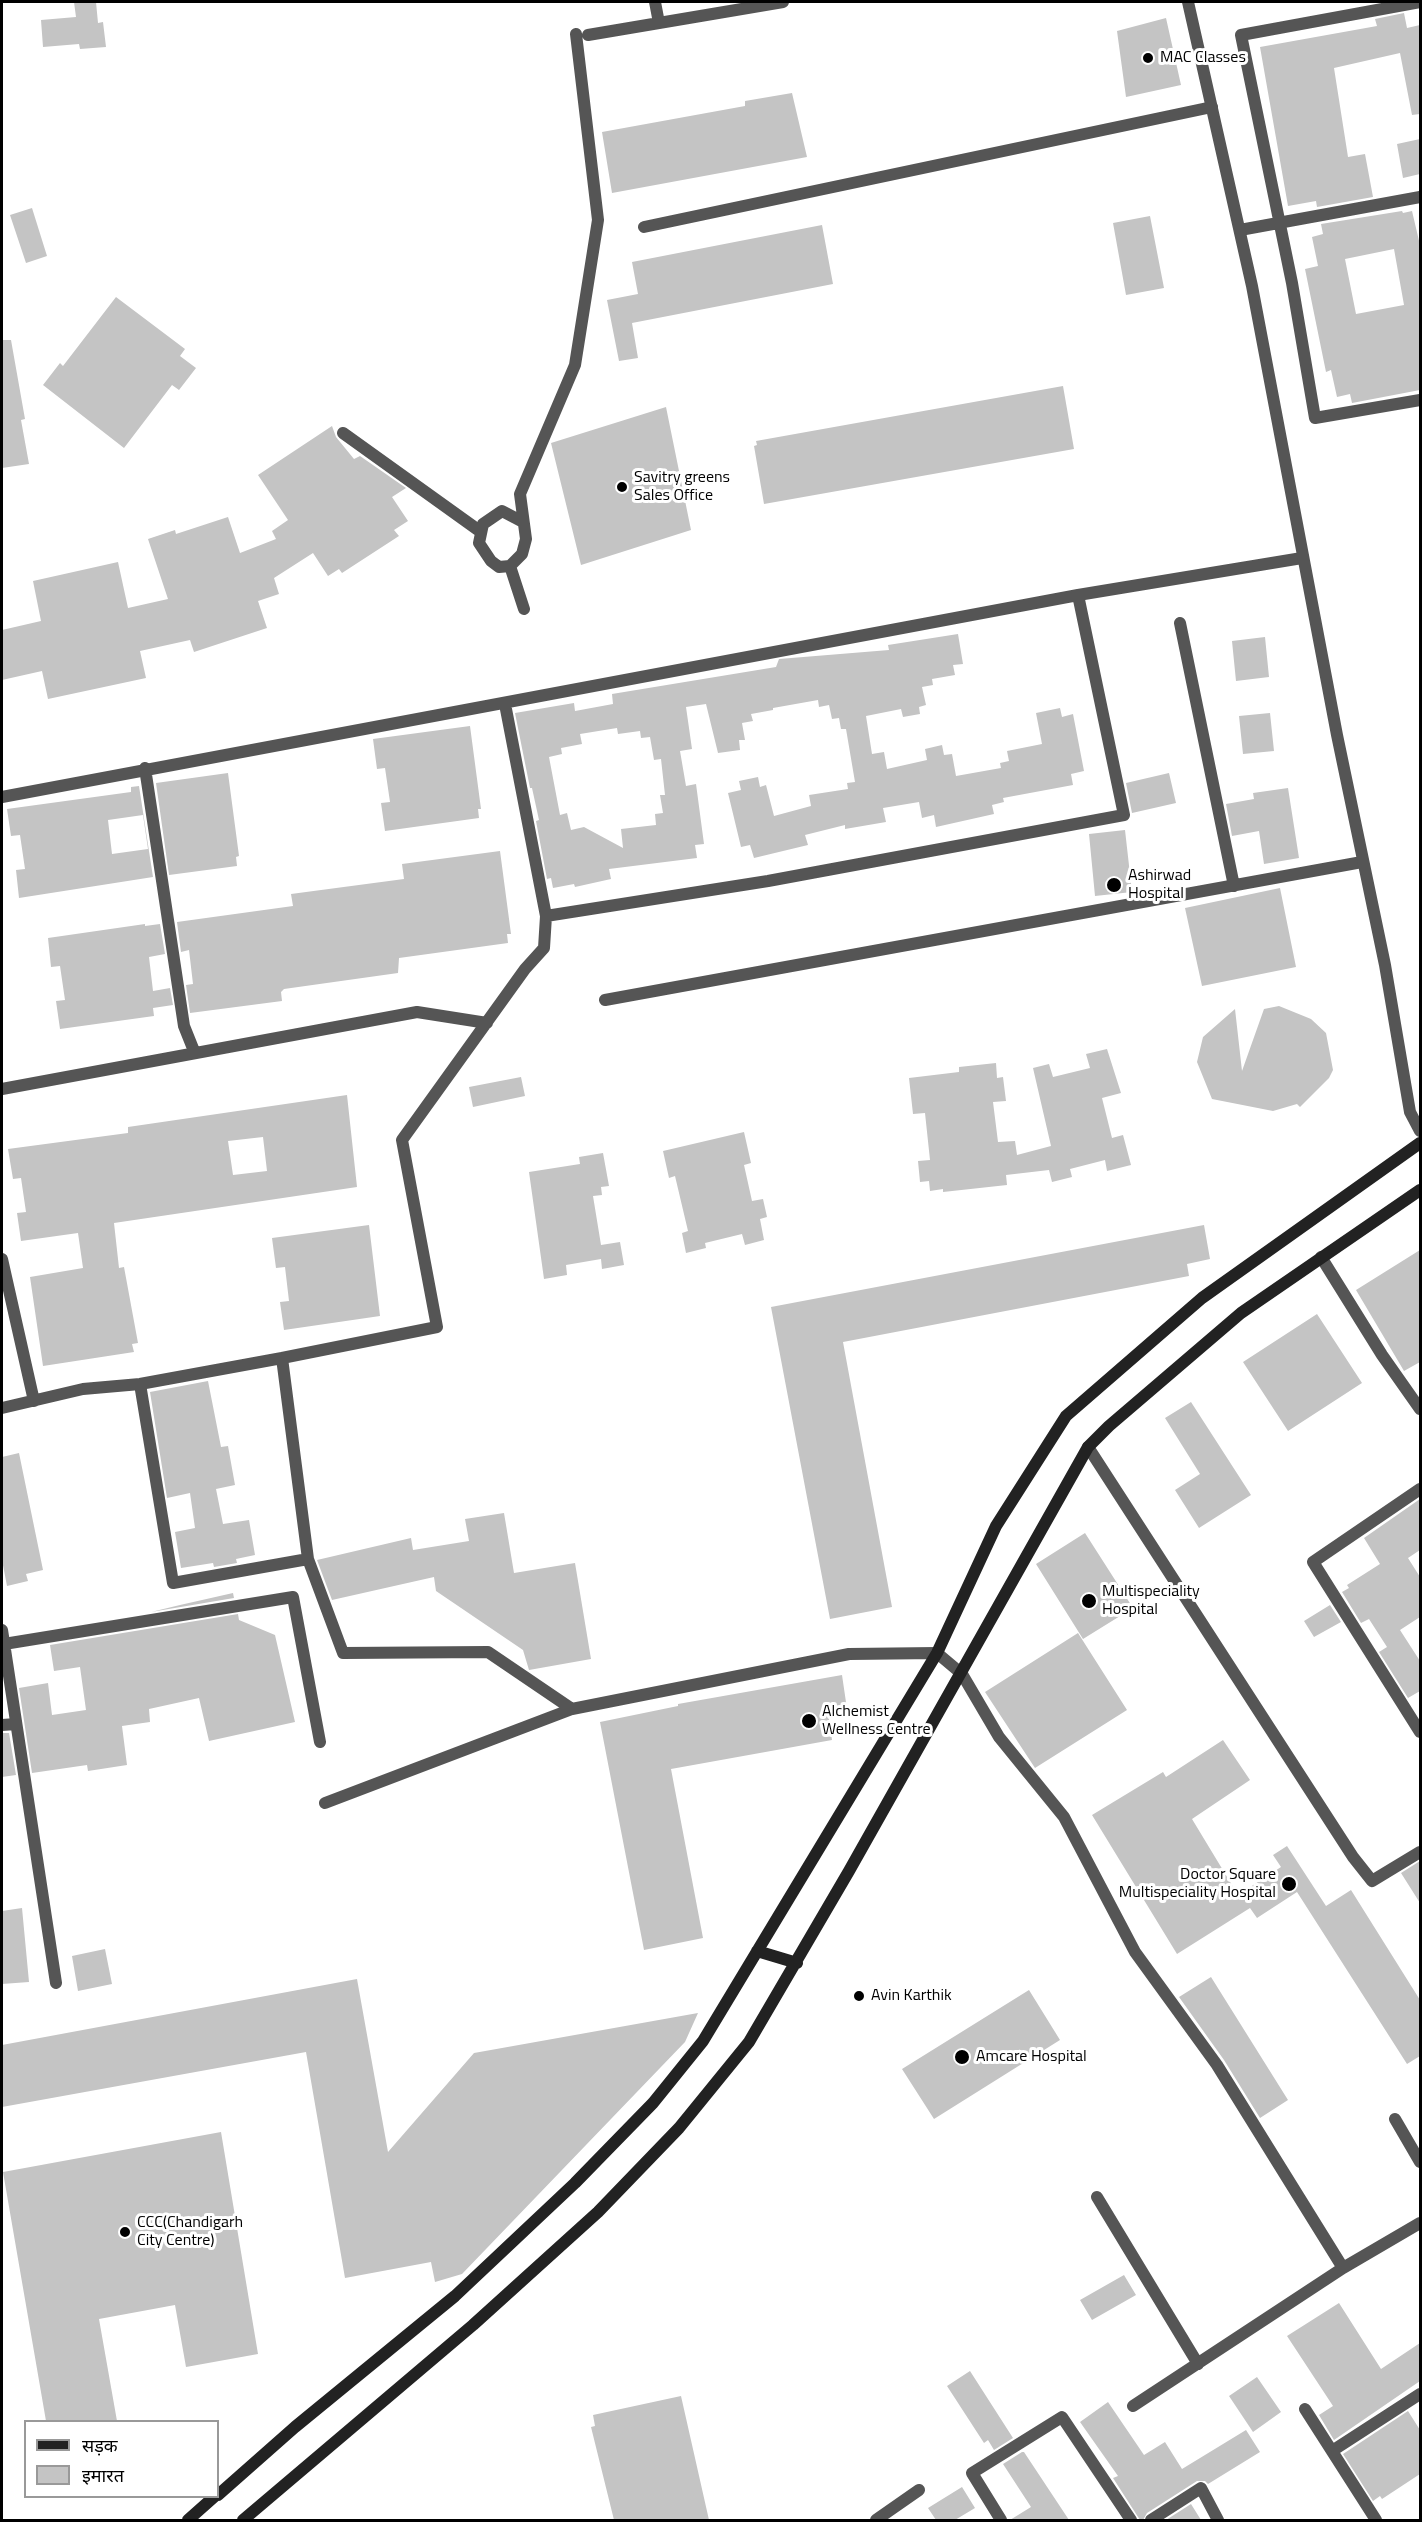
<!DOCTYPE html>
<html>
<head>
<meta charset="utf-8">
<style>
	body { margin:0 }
	#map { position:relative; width:1422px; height:2522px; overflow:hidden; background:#fff; font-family:"Titillium Web","Noto Sans Devanagari",sans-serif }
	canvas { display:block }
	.frame { position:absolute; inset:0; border:3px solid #000; pointer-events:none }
	.legend { position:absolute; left:24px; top:2420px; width:195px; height:78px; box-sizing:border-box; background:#fff; border:2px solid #999; margin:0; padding:8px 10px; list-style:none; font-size:18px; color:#000 }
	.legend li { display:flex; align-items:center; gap:12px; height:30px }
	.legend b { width:30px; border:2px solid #999 }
</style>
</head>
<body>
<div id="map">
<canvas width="1422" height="2522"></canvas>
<div class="frame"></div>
<ul class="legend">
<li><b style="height:8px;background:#222"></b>सड़क</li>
<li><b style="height:16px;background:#c4c4c4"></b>इमारत</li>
</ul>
</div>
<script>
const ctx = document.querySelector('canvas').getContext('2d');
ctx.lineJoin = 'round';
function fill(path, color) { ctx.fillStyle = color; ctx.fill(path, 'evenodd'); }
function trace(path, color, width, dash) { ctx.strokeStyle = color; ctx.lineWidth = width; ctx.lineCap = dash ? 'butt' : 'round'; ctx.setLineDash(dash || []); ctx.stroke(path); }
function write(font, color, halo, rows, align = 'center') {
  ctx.font = font + ' "Titillium Web",sans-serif'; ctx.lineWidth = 6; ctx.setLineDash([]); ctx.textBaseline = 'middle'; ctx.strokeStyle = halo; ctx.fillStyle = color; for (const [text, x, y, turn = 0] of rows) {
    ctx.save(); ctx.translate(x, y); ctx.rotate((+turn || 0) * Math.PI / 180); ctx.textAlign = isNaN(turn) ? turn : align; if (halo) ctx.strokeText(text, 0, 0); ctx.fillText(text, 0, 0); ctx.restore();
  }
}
const building = new Path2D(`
	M 74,2 L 96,2 L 98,23 L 103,22 L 106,47 L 80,49 L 79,44 L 43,47 L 41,20 L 76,17 Z
	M 1404,13 L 1407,28 L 1420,25 L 1420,114 L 1412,115 L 1400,53 L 1334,68 L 1348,157 L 1365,154 L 1373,197 L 1317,207 L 1316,201 L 1288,206 L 1260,47 L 1377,26 L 1375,19 Z
	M 1166,18 L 1181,85 L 1126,97 L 1117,31 Z
	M 792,93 L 807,157 L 612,193 L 602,132 L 745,106 L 745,101 Z
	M 1420,139 L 1420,174 L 1403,178 L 1397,144 Z
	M 32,208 L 47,256 L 26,263 L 10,215 Z
	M 1402,211 L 1403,213 L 1412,211 L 1420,245 L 1420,390 L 1352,403 L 1350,394 L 1337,397 L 1331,370 L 1326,372 L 1305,269 L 1318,266 L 1312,237 L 1323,234 L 1321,224 ZM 1394,249 L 1404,305 L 1356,314 L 1345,259 Z
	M 1150,216 L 1164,288 L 1126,295 L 1113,223 Z
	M 822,225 L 833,284 L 632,323 L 638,358 L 619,361 L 607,300 L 638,294 L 632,262 Z
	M 116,297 L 185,349 L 180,356 L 196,368 L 179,390 L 172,385 L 124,448 L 43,385 L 60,363 L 63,366 Z
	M 2,340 L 11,340 L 25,419 L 21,420 L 29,464 L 2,468 Z
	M 1063,386 L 1074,449 L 764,504 L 754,446 L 757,445 L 756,441 Z
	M 666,407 L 691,530 L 581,565 L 551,443 Z
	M 332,426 L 336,437 L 354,459 L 360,456 L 406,488 L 392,497 L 408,521 L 394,530 L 399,536 L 342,573 L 339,569 L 328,576 L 313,553 L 274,578 L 279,594 L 258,601 L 267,628 L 194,652 L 190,640 L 140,651 L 146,678 L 48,699 L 42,671 L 2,680 L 2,630 L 41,621 L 33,581 L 118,562 L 128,608 L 168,599 L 148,539 L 175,530 L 176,534 L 228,517 L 240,553 L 276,539 L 272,531 L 288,520 L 258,475 Z
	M 958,634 L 963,664 L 953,665 L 955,675 L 932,679 L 933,685 L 922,687 L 926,705 L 919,707 L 920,714 L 903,717 L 901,709 L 866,716 L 872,754 L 884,752 L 887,769 L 927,760 L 925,749 L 942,745 L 944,755 L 952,754 L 956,776 L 1001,768 L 1000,763 L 1009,761 L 1007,751 L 1042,744 L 1036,713 L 1060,708 L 1062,717 L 1073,714 L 1084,771 L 1071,774 L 1073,785 L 1003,798 L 1004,802 L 992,805 L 994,814 L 936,827 L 934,815 L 922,818 L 919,802 L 883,808 L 886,822 L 845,829 L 845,825 L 805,835 L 808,845 L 754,858 L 750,845 L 741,847 L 728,793 L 741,790 L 739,781 L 758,777 L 760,787 L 766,785 L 774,816 L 811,806 L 809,795 L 848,789 L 847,783 L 855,782 L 846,729 L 841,729 L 839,718 L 832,719 L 829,705 L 819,707 L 818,700 L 773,708 L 773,710 L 751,714 L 753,721 L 742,723 L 745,740 L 739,740 L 740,750 L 718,753 L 706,704 L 686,707 L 692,749 L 680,751 L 686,786 L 696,784 L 704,844 L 695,845 L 697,858 L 609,869 L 611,879 L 575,887 L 574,884 L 553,888 L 551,878 L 547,879 L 536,821 L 539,820 L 532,788 L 530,788 L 515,713 L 574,703 L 575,711 L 613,704 L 612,694 L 776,667 L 779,659 L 889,650 L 888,645 ZM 617,728 L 618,734 L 640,731 L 641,738 L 650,737 L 654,760 L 661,759 L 665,795 L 660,795 L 663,813 L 655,814 L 656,825 L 621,829 L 623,848 L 584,827 L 571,830 L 567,813 L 560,815 L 549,757 L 562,754 L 561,748 L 582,744 L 580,734 Z
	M 1265,637 L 1269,677 L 1236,681 L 1232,641 Z
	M 1270,713 L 1274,751 L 1243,754 L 1239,716 Z
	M 470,726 L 481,809 L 478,809 L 479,818 L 385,831 L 381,803 L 390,802 L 385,768 L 377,769 L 373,739 Z
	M 228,773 L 239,856 L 236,857 L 237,866 L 169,875 L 156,783 Z
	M 1169,773 L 1176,803 L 1132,813 L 1126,783 Z
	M 139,786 L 153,877 L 19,898 L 16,870 L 25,869 L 20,835 L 11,836 L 7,809 L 131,792 L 131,787 ZM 143,815 L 148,849 L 112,854 L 108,820 Z
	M 1288,788 L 1299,858 L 1264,864 L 1259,831 L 1232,836 L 1226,804 L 1254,799 L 1253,793 Z
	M 1125,830 L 1132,892 L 1095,896 L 1089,834 Z
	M 500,851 L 511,934 L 507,934 L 508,943 L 399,958 L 398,973 L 284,989 L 281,992 L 282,1001 L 190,1013 L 186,985 L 193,984 L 189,950 L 181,952 L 177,922 L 293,906 L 291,894 L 404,879 L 402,864 Z
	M 1280,888 L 1296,967 L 1202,986 L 1185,908 Z
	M 145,924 L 145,926 L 160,924 L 165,954 L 149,957 L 153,991 L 170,988 L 173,1005 L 153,1008 L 154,1016 L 60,1029 L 56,1001 L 65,1000 L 60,966 L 51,967 L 48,938 Z
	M 1279,1006 L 1311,1019 L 1326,1033 L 1333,1070 L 1329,1078 L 1300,1107 L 1297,1104 L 1273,1111 L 1212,1099 L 1197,1062 L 1203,1037 L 1235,1009 L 1242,1071 L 1264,1009 Z
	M 1107,1049 L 1121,1093 L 1102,1098 L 1112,1138 L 1123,1135 L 1131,1165 L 1107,1171 L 1105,1160 L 1070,1169 L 1072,1177 L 1052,1182 L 1049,1170 L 1006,1175 L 1007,1185 L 943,1192 L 943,1189 L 930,1191 L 929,1181 L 920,1182 L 918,1161 L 930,1160 L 925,1113 L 913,1114 L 909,1078 L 959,1072 L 959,1067 L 996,1063 L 997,1078 L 1003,1077 L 1006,1101 L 993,1102 L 998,1142 L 1015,1141 L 1017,1155 L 1051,1146 L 1033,1068 L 1049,1064 L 1053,1077 L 1090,1068 L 1086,1054 Z
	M 521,1077 L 525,1096 L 473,1107 L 469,1087 Z
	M 347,1095 L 357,1187 L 114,1223 L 119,1268 L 124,1267 L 138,1343 L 132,1344 L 134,1352 L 43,1366 L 30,1277 L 83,1268 L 78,1233 L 21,1241 L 17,1213 L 26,1212 L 21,1178 L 13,1179 L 8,1149 L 128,1133 L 128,1127 ZM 263,1137 L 267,1171 L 233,1175 L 228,1141 Z
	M 744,1132 L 751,1163 L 744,1165 L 752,1201 L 763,1199 L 767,1217 L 760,1219 L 764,1240 L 745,1245 L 742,1234 L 705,1243 L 706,1248 L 686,1253 L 682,1233 L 688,1231 L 675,1176 L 669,1178 L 663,1151 Z
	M 603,1153 L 609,1186 L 601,1187 L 602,1195 L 593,1196 L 601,1245 L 620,1242 L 624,1265 L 602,1269 L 601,1259 L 566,1265 L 567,1275 L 544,1279 L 529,1172 L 580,1164 L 579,1157 Z
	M 369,1225 L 380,1316 L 284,1330 L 280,1302 L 289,1301 L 285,1267 L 276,1268 L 272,1238 Z
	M 1204,1225 L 1210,1259 L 1187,1264 L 1189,1276 L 843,1342 L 892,1607 L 830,1619 L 771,1307 Z
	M 1420,1250 L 1420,1362 L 1404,1371 L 1356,1290 Z
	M 1317,1314 L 1362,1383 L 1288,1431 L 1243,1362 Z
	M 208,1381 L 221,1447 L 228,1446 L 235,1485 L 216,1489 L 223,1524 L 249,1520 L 255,1555 L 236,1559 L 237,1563 L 214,1567 L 213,1563 L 181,1568 L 175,1532 L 195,1528 L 190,1493 L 167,1498 L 150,1392 Z
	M 1191,1402 L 1251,1495 L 1199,1528 L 1175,1490 L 1200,1474 L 1165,1418 Z
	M 19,1453 L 43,1570 L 26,1574 L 28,1581 L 7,1586 L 2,1560 L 2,1457 Z
	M 1420,1499 L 1420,1550 L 1408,1558 L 1420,1577 L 1420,1617 L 1400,1630 L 1420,1661 L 1420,1691 L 1408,1698 L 1379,1652 L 1387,1647 L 1369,1619 L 1361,1623 L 1342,1592 L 1349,1588 L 1347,1585 L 1380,1564 L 1364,1538 Z
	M 504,1513 L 514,1573 L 575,1563 L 591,1659 L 529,1670 L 523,1650 L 436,1591 L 434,1577 L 332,1600 L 317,1560 L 411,1538 L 413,1550 L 469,1541 L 465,1519 Z
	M 1085,1533 L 1133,1608 L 1083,1639 L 1036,1564 Z
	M 233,1593 L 234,1598 L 151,1612 L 180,1605 Z
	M 1330,1605 L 1341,1622 L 1314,1637 L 1304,1621 Z
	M 238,1614 L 239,1620 L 275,1635 L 295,1722 L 209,1741 L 199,1698 L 149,1709 L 150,1722 L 122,1726 L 127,1765 L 88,1771 L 87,1765 L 32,1773 L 19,1688 L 48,1683 L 52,1715 L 86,1710 L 80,1667 L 54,1671 L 50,1645 Z
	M 1078,1633 L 1127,1710 L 1035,1768 L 985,1692 Z
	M 842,1675 L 847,1709 L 828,1712 L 832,1740 L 671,1769 L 703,1938 L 644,1950 L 600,1722 L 678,1706 L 678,1704 Z
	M 2,1733 L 9,1733 L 16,1775 L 2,1777 Z
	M 1223,1740 L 1250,1780 L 1192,1819 L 1238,1895 L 1281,1867 L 1273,1855 L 1287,1846 L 1326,1906 L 1351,1890 L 1420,2000 L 1420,2056 L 1407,2064 L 1297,1892 L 1257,1918 L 1250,1908 L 1177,1954 L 1092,1815 L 1163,1772 L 1166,1777 Z
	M 1420,1861 L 1420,1903 L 1401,1873 Z
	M 22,1908 L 29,1982 L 2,1984 L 2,1911 Z
	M 105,1949 L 112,1984 L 78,1991 L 72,1956 Z
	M 1211,1977 L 1288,2100 L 1260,2118 L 1224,2060 L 1179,1997 Z
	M 357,1979 L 388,2152 L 474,2053 L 698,2013 L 685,2042 L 462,2274 L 435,2282 L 431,2262 L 345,2278 L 306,2052 L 2,2107 L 2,2045 Z
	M 1029,1990 L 1060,2040 L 934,2119 L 902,2069 Z
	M 221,2132 L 258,2354 L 186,2367 L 175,2305 L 99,2319 L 117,2421 L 46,2421 L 3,2172 Z
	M 1124,2275 L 1136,2295 L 1092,2320 L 1080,2300 Z
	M 1339,2303 L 1381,2369 L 1420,2343 L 1420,2381 L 1334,2440 L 1319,2415 L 1333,2406 L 1287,2336 Z
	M 970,2371 L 1013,2438 L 994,2450 L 988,2440 L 984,2443 L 947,2386 Z
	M 1257,2377 L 1281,2412 L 1253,2432 L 1229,2396 Z
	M 681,2396 L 709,2520 L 614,2520 L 591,2427 L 595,2426 L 593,2415 Z
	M 1108,2402 L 1144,2455 L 1165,2442 L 1182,2469 L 1246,2430 L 1260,2452 L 1208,2484 L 1205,2481 L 1197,2481 L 1147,2513 L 1143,2520 L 1140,2520 L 1113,2478 L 1118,2476 L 1080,2422 Z
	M 1408,2411 L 1420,2430 L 1420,2474 L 1382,2499 L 1380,2496 L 1373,2501 L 1343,2454 Z
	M 1022,2452 L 1024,2452 L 1069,2520 L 1010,2520 L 1031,2507 L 1003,2464 Z
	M 962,2487 L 975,2508 L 955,2520 L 936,2520 L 928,2508 Z
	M 1191,2504 L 1201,2520 L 1166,2520 Z`);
const minor = new Path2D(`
	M 655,2 L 659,23 L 783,2
	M 1420,2 L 1241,35 L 1292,283 L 1315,418 L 1420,400
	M 588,35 L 659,23
	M 644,227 L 1212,107
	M 1240,230 L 1420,197
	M 343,433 L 481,532
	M 523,522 L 502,511 L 483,524 L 479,543 L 491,561 L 499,567 L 510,566 L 522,554 L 526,539 L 520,494 L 575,365 L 598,220 L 576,34
	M 510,566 L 524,609
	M 1180,623 L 1234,886
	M 505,704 L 546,916
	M 145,768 L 184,1026 L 194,1051
	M 2,797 L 1078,595
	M 605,1000 L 1362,862
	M 2,1089 L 417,1012 L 487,1023
	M 1321,1257 L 1382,1355 L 1420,1409
	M 2,1259 L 34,1401
	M 282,1358 L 437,1327 L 402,1140 L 525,969 L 544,948 L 546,916 L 768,881 L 1124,815 L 1078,595 L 1302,558
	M 140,1384 L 173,1583 L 308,1559
	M 2,1408 L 83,1389 L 140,1384 L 282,1358 L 308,1559 L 343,1653 L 488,1652 L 572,1709
	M 1088,1447 L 1353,1857 L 1372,1881 L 1420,1852
	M 1420,1489 L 1313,1562 L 1420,1732
	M 2,1630 L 56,1983
	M 4,1644 L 293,1597 L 320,1742
	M 2,1725 L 16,1724
	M 325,1803 L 572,1709 L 849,1654 L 937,1653 L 962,1674 L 999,1737 L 1064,1817 L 1135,1952 L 1217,2065 L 1343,2268 L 1420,2223
	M 1395,2119 L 1420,2162
	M 1097,2197 L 1198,2364
	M 1133,2406 L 1343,2268
	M 1305,2409 L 1376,2520
	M 1332,2451 L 1420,2394
	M 876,2520 L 919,2490
	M 1001,2520 L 972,2473 L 1062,2417 L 1131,2520
	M 1151,2520 L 1201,2488 L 1218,2520`);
const tertiary = new Path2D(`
	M 1188,2 L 1252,286 L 1337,735 L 1385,965 L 1410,1112 L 1420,1131`);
const secondary = new Path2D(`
	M 757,1951 L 797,1963
	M 218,2495 L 295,2427 L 455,2296 L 575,2183 L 653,2103 L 703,2041 L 937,1653 L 996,1526 L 1066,1416 L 1202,1298 L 1420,1143
	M 188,2520 L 215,2496
	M 243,2520 L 473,2325 L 598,2212 L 679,2128 L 749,2042 L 849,1871 L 1088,1447 L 1109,1426 L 1241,1313 L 1420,1190`);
const markers = [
	[1148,58,6,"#000"],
	[622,487,6,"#000"],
	[1114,885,8,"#000"],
	[1089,1601,8,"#000"],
	[809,1721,8,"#000"],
	[1289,1884,8,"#000"],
	[859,1996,6,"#000"],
	[962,2057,8,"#000"],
	[125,2232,6,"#000"]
];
const poiNames = [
	["MAC Classes",1160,58],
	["Savitry greens",634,478],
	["Sales Office",634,496],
	["Ashirwad",1128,876],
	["Hospital",1128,894],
	["Multispeciality",1102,1592],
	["Hospital",1102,1610],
	["Alchemist",822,1712],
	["Wellness Centre",822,1730],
	["Doctor Square",1276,1875,"right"],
	["Multispeciality Hospital",1276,1893,"right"],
	["Avin Karthik",871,1996],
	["Amcare Hospital",976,2057],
	["CCC(Chandigarh",137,2223],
	["City Centre)",137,2241]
];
fill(building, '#c4c4c4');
trace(minor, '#555', 12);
trace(tertiary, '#555', 12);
trace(secondary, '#222', 12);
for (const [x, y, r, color] of markers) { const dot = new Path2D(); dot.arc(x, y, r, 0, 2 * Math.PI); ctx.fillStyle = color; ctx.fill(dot); trace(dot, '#fff', 2); }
write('16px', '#000', '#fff', poiNames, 'left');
</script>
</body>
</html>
